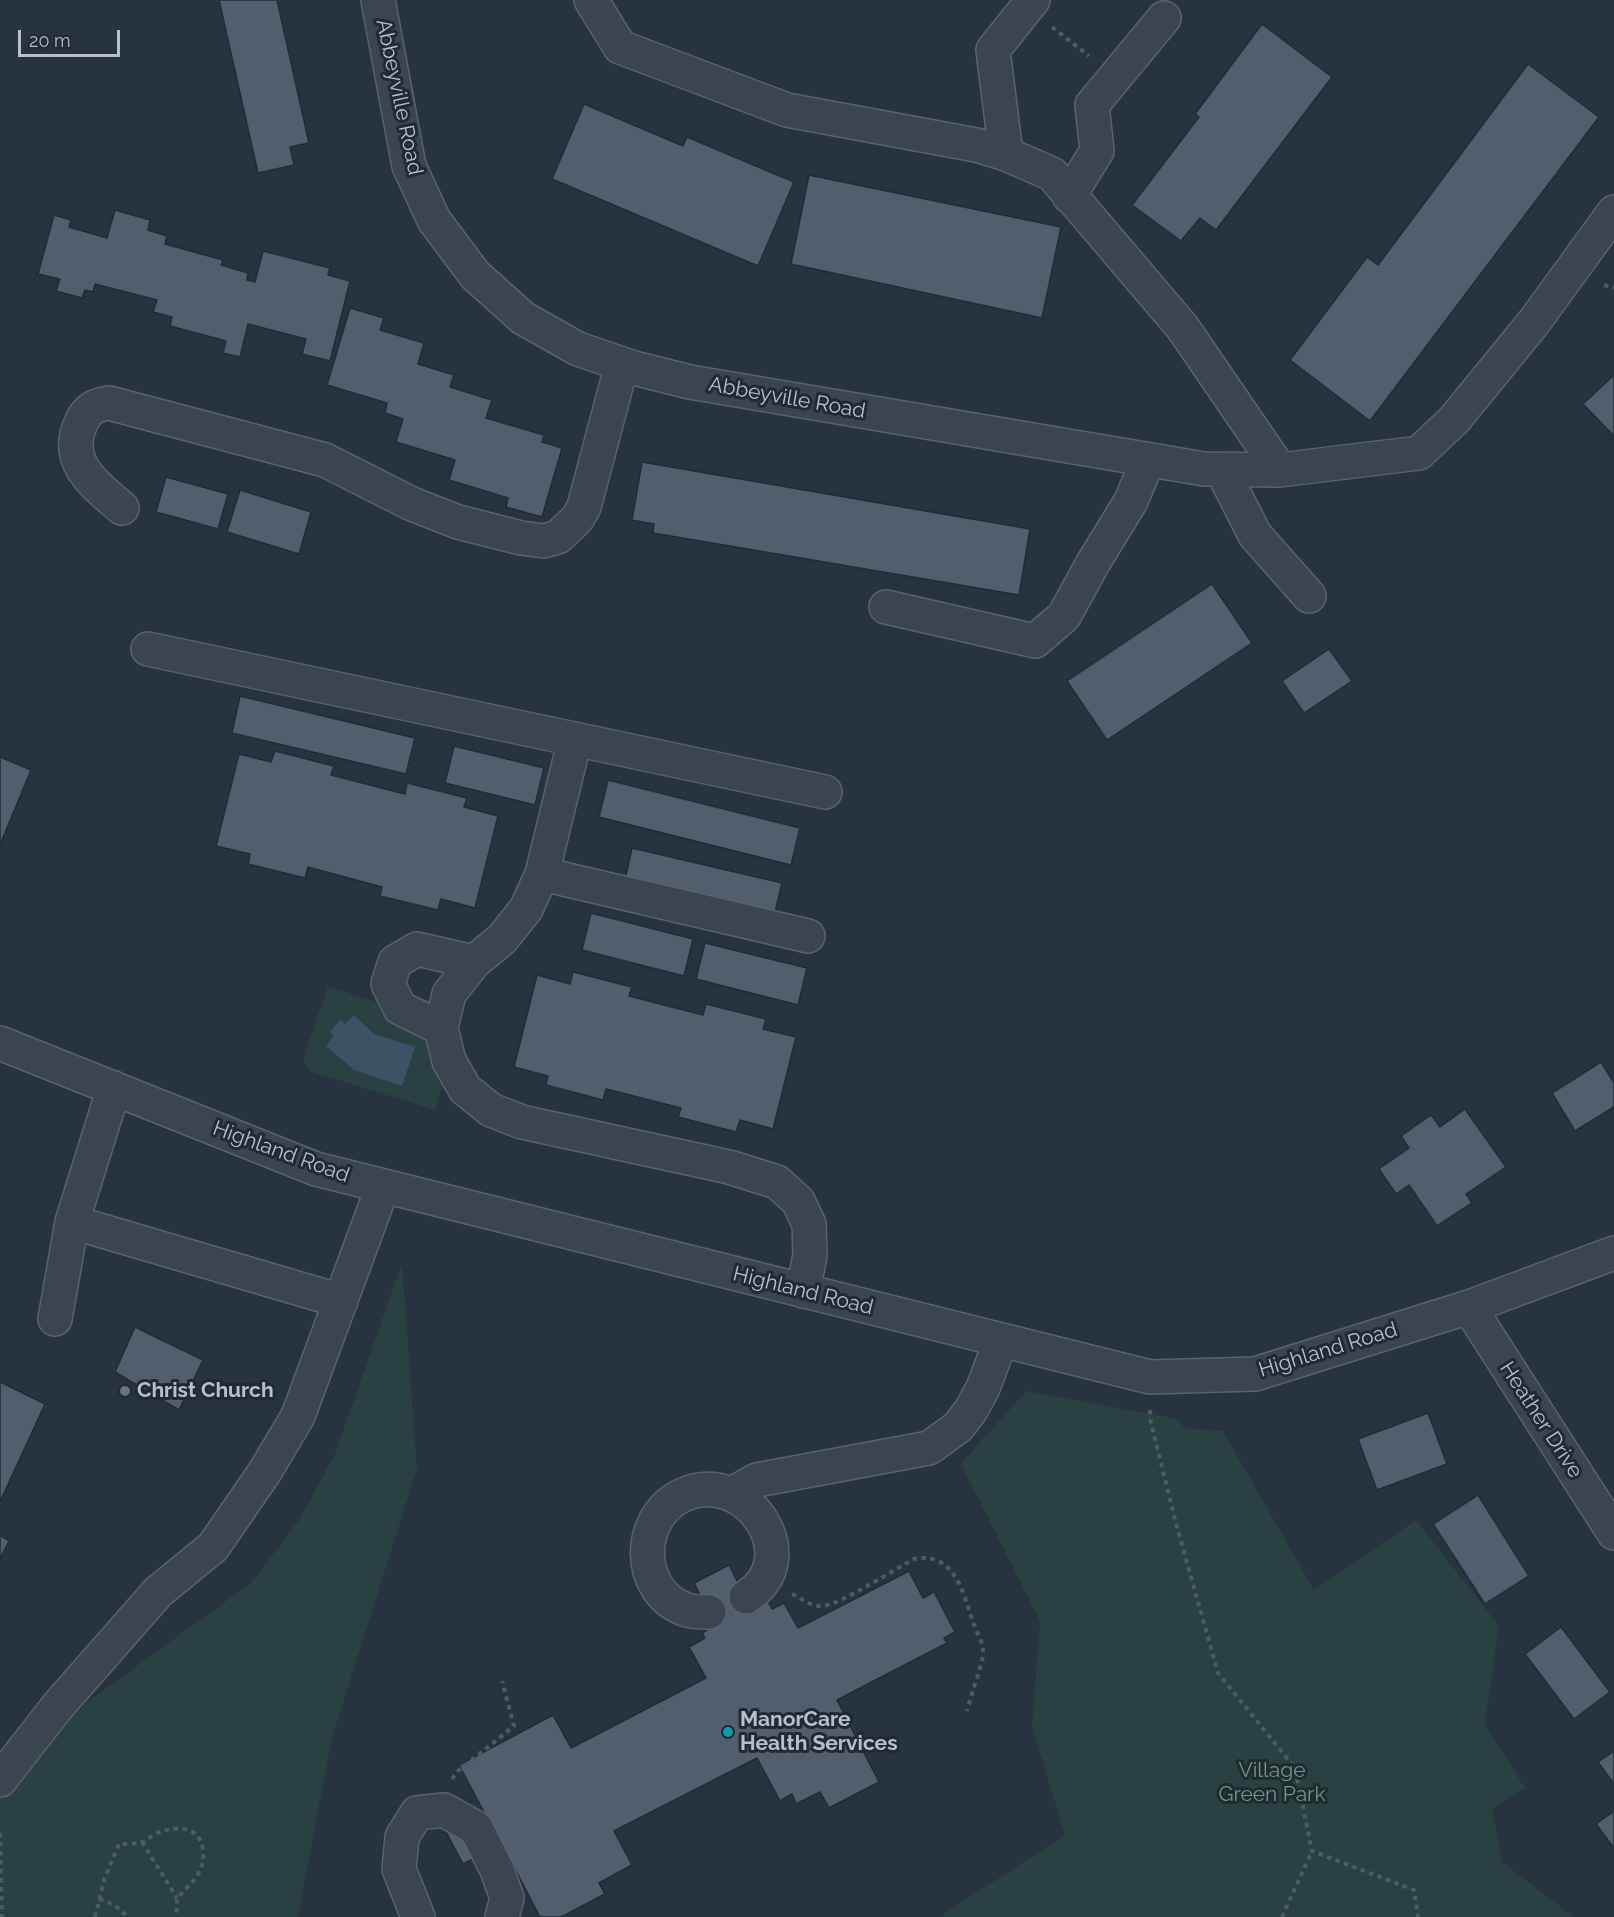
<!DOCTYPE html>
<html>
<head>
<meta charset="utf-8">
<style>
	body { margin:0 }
	#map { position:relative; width:1614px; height:1917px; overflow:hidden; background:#27333f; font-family:Raleway,sans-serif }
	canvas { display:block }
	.scale { position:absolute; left:18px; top:30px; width:102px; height:27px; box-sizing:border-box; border:3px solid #b7c0ca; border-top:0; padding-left:8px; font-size:18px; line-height:21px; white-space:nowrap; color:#b7c0ca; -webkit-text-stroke:4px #202a34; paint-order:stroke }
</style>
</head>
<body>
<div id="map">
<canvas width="1614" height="1917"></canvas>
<div class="scale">20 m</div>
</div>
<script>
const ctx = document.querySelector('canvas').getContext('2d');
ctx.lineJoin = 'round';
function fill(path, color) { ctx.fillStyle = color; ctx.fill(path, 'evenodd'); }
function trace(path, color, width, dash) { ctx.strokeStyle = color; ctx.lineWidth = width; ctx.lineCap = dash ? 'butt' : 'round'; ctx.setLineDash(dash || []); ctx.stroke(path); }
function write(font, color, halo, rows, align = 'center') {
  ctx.font = font + ' Raleway,sans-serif'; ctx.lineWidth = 6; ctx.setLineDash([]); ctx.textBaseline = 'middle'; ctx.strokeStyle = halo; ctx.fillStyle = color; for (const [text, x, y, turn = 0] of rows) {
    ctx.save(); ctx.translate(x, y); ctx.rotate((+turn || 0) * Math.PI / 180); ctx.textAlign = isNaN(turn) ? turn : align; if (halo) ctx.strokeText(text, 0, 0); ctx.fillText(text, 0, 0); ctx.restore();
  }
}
const green = new Path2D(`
	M 328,986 L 376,1002 L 389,1018 L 431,1035 L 444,1082 L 435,1110 L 309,1071 L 303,1060 Z
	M 402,1263 L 417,1469 L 332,1738 L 298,1917 L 0,1917 L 0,1794 L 20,1769 L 87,1702 L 251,1583 L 299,1520 L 335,1454 Z
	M 1026,1391 L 1178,1419 L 1184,1428 L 1223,1431 L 1314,1590 L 1416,1520 L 1499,1626 L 1485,1724 L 1525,1788 L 1492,1809 L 1502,1862 L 1574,1917 L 939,1917 L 1065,1835 L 1032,1727 L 1040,1621 L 961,1464 Z`);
const water = new Path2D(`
	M 354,1015 L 374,1034 L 415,1047 L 402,1086 L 354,1070 L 326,1046 L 334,1036 L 330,1032 L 340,1020 L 345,1024 Z`);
const building = new Path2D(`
	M 219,0 L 277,0 L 309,143 L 290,147 L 294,165 L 258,173 Z
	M 1262,24 L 1332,77 L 1216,230 L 1200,218 L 1181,241 L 1132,205 L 1199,117 L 1195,114 Z
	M 1528,64 L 1599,117 L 1370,421 L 1290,360 L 1367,257 L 1378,265 Z
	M 584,104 L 683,146 L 687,137 L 794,182 L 758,266 L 552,179 Z
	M 809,175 L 1061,227 L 1042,318 L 791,264 Z
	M 115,210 L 150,220 L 148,230 L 167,236 L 165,244 L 223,260 L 221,265 L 248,273 L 247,280 L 255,282 L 263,251 L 330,268 L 328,275 L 350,281 L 330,361 L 302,354 L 306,339 L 248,324 L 240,357 L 223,353 L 226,341 L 170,326 L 172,317 L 153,312 L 157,300 L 95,284 L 93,292 L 85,290 L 82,298 L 56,291 L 60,279 L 38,274 L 54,215 L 71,220 L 69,227 L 107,238 Z
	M 350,308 L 384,318 L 380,330 L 424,343 L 418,364 L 454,375 L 450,387 L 492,400 L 486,418 L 544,435 L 542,442 L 562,448 L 542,517 L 506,507 L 508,498 L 449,480 L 455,460 L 396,442 L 403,419 L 385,413 L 387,403 L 327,385 Z
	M 1614,375 L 1614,436 L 1583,404 Z
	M 642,462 L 1030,529 L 1019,595 L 653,533 L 654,524 L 632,520 Z
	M 166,477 L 228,494 L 218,529 L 156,512 Z
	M 240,490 L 311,512 L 299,554 L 227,532 Z
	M 1212,584 L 1252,643 L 1107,740 L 1067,681 Z
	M 1329,649 L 1352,681 L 1304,713 L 1282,681 Z
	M 240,696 L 415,738 L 406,774 L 232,733 Z
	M 454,746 L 544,768 L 535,805 L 445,783 Z
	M 275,751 L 334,766 L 331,775 L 405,794 L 407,783 L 467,798 L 464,807 L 498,816 L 475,908 L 441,899 L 438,910 L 380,896 L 382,887 L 308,867 L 305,878 L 248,864 L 250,854 L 216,846 L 239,754 L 271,762 Z
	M 0,757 L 31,770 L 0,845 Z
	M 608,780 L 800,828 L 791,865 L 599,817 Z
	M 632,848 L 782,883 L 774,916 L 625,880 Z
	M 591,913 L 693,939 L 684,976 L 582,950 Z
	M 705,943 L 807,968 L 798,1005 L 696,979 Z
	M 573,972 L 632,987 L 629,996 L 703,1015 L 706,1004 L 766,1019 L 763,1029 L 796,1037 L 773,1129 L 740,1120 L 736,1132 L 678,1117 L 681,1108 L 606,1089 L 603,1100 L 546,1085 L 548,1076 L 514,1067 L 537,975 L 570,984 Z
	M 1601,1062 L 1614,1083 L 1614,1107 L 1575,1131 L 1552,1093 Z
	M 1465,1109 L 1506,1167 L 1466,1194 L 1472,1203 L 1437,1226 L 1409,1185 L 1396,1194 L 1379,1169 L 1409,1148 L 1401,1136 L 1431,1115 L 1440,1127 Z
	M 135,1327 L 203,1360 L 179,1410 L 115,1372 Z
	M 0,1382 L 45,1404 L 0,1502 Z
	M 1428,1413 L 1447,1464 L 1377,1490 L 1358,1439 Z
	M 1478,1495 L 1529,1576 L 1485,1604 L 1433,1524 Z
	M 0,1535 L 9,1541 L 0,1559 Z
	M 729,1565 L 750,1606 L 766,1598 L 772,1609 L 784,1603 L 798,1628 L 909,1571 L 923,1598 L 934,1592 L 955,1632 L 944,1638 L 947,1643 L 837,1700 L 879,1782 L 829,1808 L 820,1792 L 796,1804 L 792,1794 L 780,1801 L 757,1758 L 614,1831 L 632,1865 L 599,1883 L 605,1894 L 561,1917 L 540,1917 L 502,1844 L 463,1864 L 446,1832 L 484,1812 L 459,1765 L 553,1715 L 571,1748 L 706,1678 L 689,1647 L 705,1638 L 702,1633 L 716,1625 L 694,1583 Z
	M 1561,1627 L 1610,1692 L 1574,1719 L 1525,1654 Z
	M 1614,1751 L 1614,1784 L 1598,1762 Z
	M 1614,1811 L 1614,1848 L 1596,1824 Z`);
const path = new Path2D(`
	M 1052,27 L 1089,56
	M 1604,285 L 1614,288
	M 1150,1410 L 1151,1423 L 1177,1527 L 1218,1673 L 1295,1768 L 1312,1851 L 1414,1890 L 1418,1917
	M 792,1594 C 802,1598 810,1607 822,1606 C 840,1605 895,1569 914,1559 C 954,1551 963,1592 973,1622 C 976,1631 984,1644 983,1653 C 983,1664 970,1697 967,1711
	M 452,1779 L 458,1771 L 514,1726 L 502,1681
	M 0,1833 L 2,1917
	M 142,1842 L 177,1898
	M 99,1899 C 110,1902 120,1908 127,1917
	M 95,1917 L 104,1880 L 119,1844 C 126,1844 136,1844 143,1842 C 147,1840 151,1836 155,1834 C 174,1825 200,1825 203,1850 C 206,1871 191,1884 177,1898 L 176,1917
	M 1282,1917 L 1312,1851`);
const minor = new Path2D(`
	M 378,0 L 409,166 L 434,220 L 475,275 L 523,318 L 578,349 L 634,368 L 690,382 L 1204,469 L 1280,470 L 1419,453 L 1454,420 L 1534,322 L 1614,212
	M 591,0 L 620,47 L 787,110 L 976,145 L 1006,154 L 1052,174 L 1183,328 L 1280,470
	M 1006,154 L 993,50 L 1033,0
	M 1069,196 L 1097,151 L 1092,105 L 1164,18
	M 1222,470 L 1255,535 L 1309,596
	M 122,508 C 95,485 63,462 81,423 C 87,409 95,405 109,403 L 325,460 L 412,504 L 458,522 L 521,538 L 544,541 L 558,537 L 577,519 L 584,507 L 622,364
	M 886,607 L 1035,641 L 1064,616 L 1093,563 L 1131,501 L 1148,460
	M 148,649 L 825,792
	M 575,739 L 542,874 L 526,909 L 502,939 L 474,962 L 449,994 L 441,1028 L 449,1061 L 465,1089 L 491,1110 L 522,1122 L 729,1167 L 777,1182 L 798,1201 L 809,1224 L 810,1255 L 803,1291
	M 542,874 L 808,936
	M 441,1028 L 400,1008 L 388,984 L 395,962 L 417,949 L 474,962
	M 0,1043 L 316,1169 L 1150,1377 L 1255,1374 L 1469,1307 L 1614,1253
	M 72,1222 L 114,1088
	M 1469,1307 L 1614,1533
	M 55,1319 L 72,1222 L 341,1301
	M 732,1494 L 757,1480 L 929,1448 L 958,1427 L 971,1410 L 983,1388 L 1001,1340
	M 709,1612 C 702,1612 693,1612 687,1610 C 635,1593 635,1517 683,1495 C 747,1466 808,1559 746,1597
	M 0,1780 L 57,1707 L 158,1592 L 213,1547 L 264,1473 L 298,1416 L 383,1186
	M 418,1917 L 399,1869 L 402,1837 L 417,1813 L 444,1810 L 476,1828 L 497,1870 L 507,1898 L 502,1917`);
const markers = [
	[125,1391,6,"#6b7280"],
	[728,1732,6,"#0f9aa8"]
];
const streetNames = [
	["Abbeyville Road",399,97,78],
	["Abbeyville Road",787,398,10],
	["Highland Road",281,1152,20],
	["Highland Road",803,1291,14],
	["Highland Road",1328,1350,-17],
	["Heather Drive",1541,1420,57]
];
const poiNames = [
	["Christ Church",137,1391],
	["ManorCare",740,1720],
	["Health Services",740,1744]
];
const parkNames = [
	["Village",1272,1771],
	["Green Park",1272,1795]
];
fill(green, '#2a4141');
fill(water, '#3e5267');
fill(building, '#525e6d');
trace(building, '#222c36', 1.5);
trace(minor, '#59636d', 36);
trace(path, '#495e5f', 4, [4.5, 4.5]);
trace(minor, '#3b454f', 33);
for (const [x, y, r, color] of markers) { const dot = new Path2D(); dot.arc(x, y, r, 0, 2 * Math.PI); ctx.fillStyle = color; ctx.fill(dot); trace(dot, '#202a34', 2); }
write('21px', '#b7c0ca', '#202a34', streetNames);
write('bold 21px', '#b7c0ca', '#202a34', poiNames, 'left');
write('21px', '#709976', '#202a34', parkNames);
</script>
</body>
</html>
